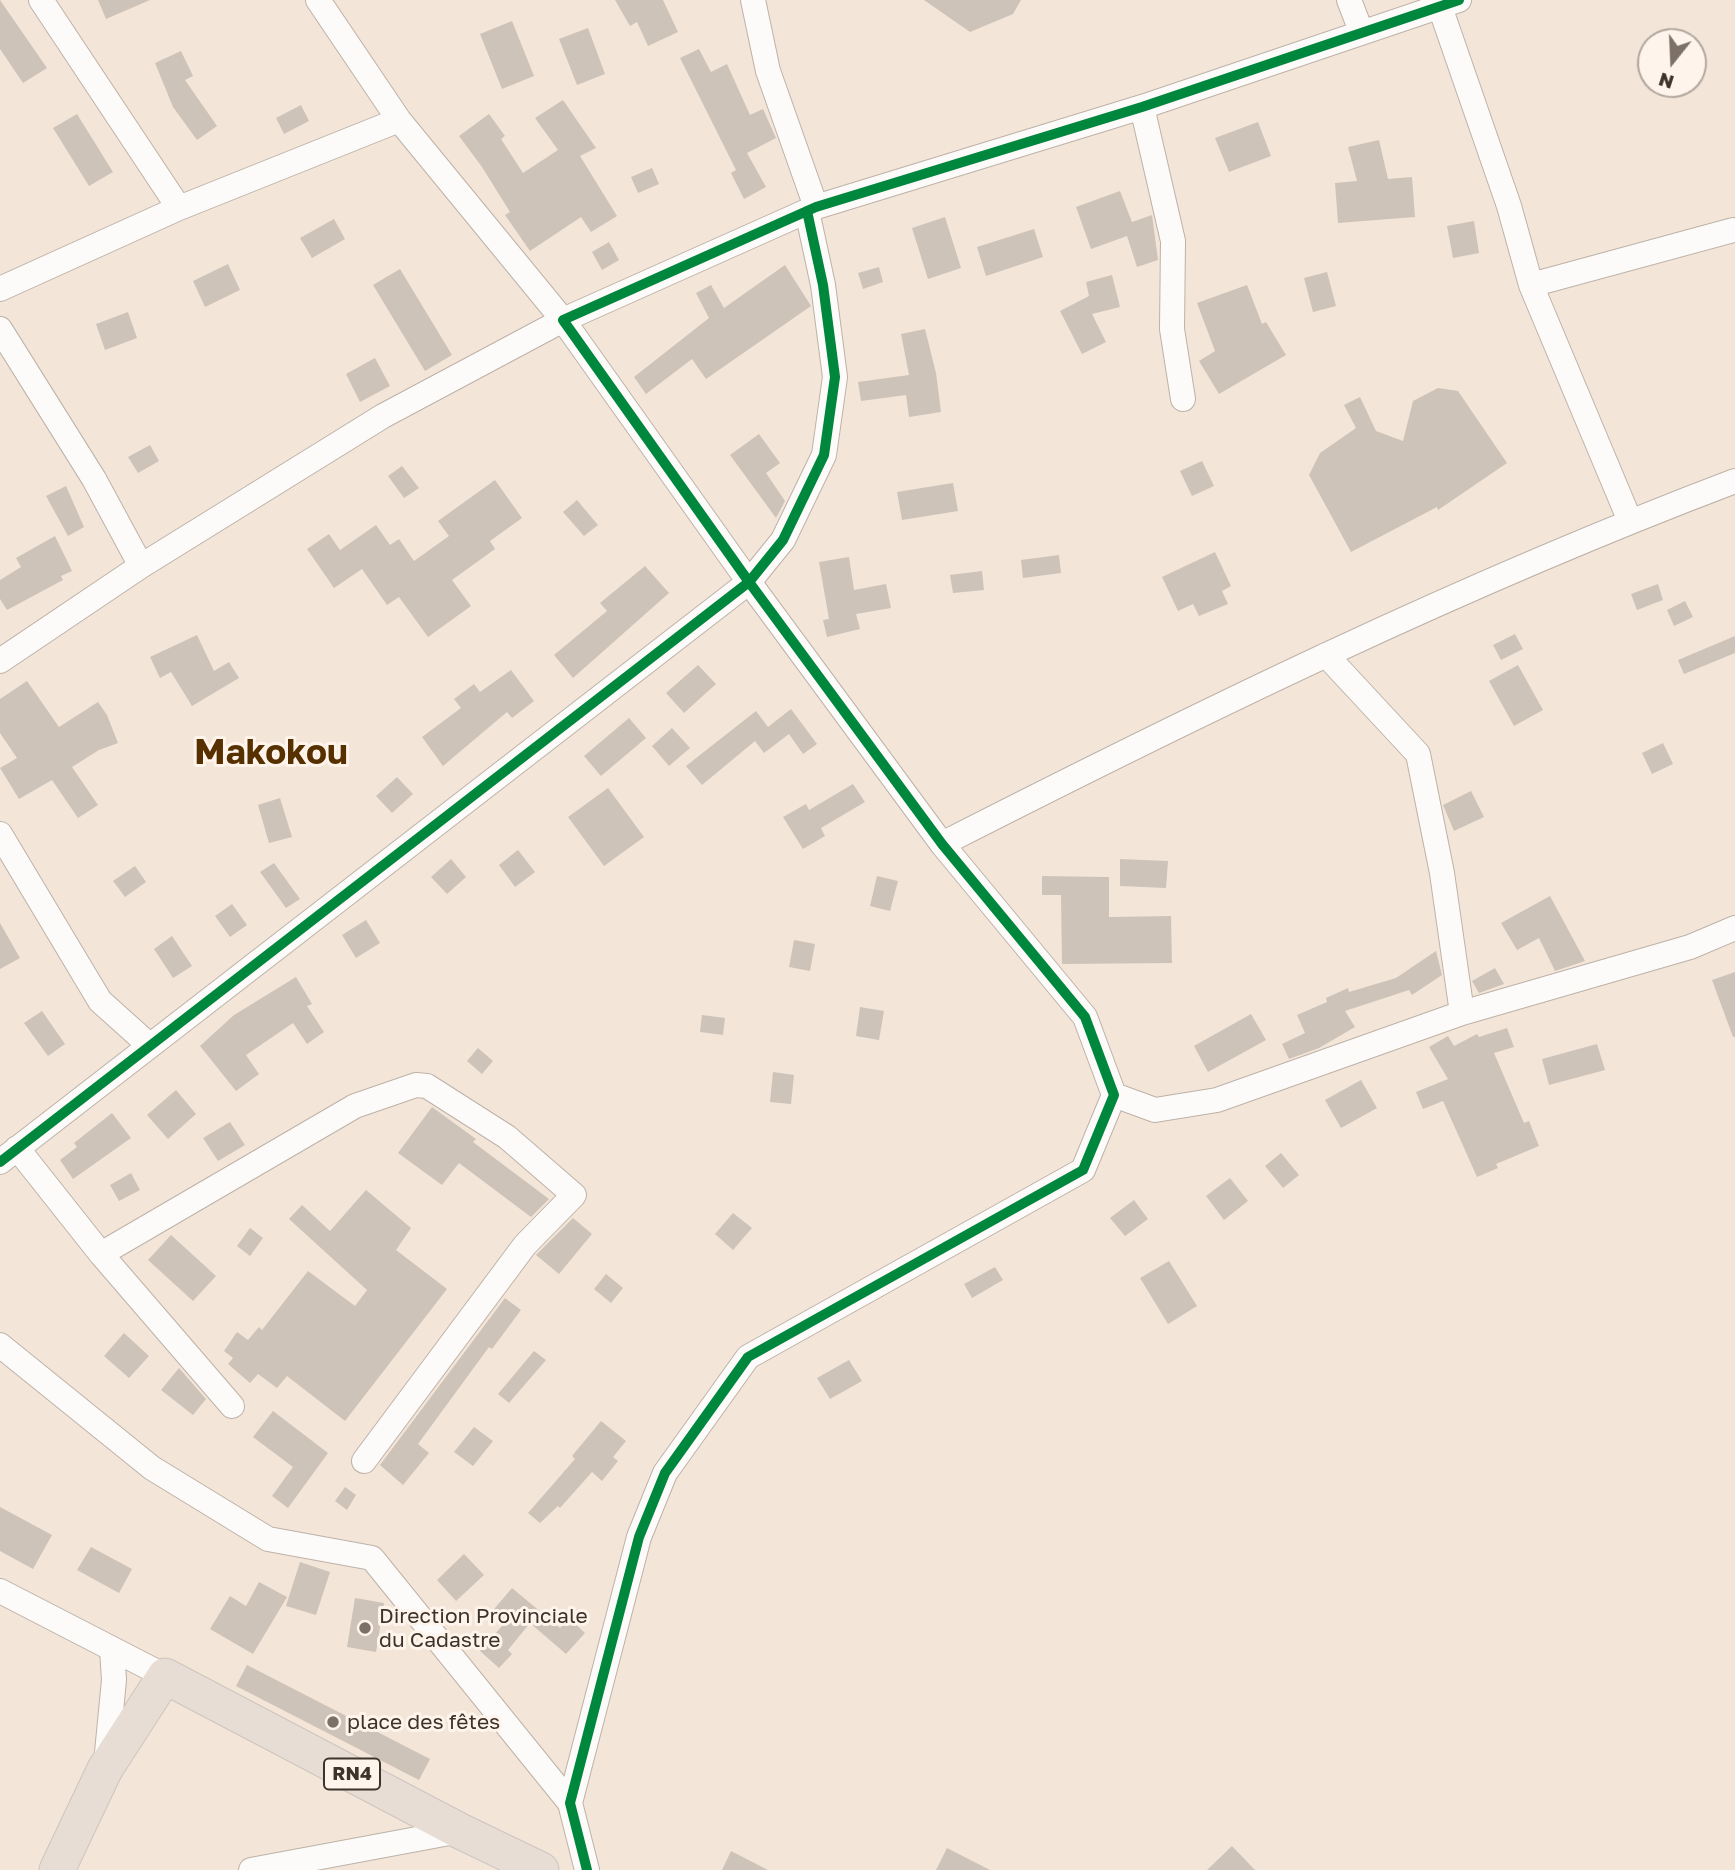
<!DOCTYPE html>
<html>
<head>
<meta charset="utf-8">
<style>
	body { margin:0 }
	#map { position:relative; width:1735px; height:1870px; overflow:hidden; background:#f3e5d8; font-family:"Golos Text",sans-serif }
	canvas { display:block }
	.north { position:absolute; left:1637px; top:28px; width:70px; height:70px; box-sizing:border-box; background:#fff4eb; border:2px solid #b1a79e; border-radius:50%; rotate:198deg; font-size:19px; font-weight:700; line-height:28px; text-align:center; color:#3d332a }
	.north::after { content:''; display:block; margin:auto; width:24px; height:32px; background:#7d7167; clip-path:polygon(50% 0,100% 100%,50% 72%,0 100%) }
</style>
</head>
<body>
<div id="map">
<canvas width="1735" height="1870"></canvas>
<div class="north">N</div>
</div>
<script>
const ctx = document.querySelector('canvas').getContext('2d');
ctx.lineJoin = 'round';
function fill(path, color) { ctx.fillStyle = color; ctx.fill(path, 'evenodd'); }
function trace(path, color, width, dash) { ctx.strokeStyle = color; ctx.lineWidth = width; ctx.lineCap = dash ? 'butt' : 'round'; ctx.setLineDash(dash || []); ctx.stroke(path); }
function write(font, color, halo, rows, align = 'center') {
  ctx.font = font + ' "Golos Text",sans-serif'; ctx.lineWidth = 6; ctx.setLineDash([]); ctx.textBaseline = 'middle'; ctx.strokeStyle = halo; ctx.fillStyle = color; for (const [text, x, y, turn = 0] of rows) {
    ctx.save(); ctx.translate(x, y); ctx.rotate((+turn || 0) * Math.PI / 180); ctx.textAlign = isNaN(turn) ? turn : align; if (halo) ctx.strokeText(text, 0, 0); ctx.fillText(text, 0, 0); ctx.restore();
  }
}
const building = new Path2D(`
	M 0,0 L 47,68 L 23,83 L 0,49 Z
	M 98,0 L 150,0 L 106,19 Z
	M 615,0 L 663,0 L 678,32 L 648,46 L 637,22 L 630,26 Z
	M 924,0 L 1021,0 L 1013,14 L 970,32 Z
	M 512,21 L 534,76 L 502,89 L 480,34 Z
	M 588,28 L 605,74 L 577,85 L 559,39 Z
	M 699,49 L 711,72 L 727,64 L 750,115 L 763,109 L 776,138 L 747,153 L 766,187 L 744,199 L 731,173 L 736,170 L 680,58 Z
	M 181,51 L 193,76 L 185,80 L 217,126 L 197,140 L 173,107 L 155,63 Z
	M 563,100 L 596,148 L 580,156 L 617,216 L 591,232 L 581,217 L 530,251 L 505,215 L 510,212 L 482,167 L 459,136 L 489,114 L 505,136 L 501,139 L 523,173 L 558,150 L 535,118 Z
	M 301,105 L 309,121 L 284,134 L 276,118 Z
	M 77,114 L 113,172 L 89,186 L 53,128 Z
	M 1258,122 L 1271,156 L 1229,172 L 1215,138 Z
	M 1379,140 L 1388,179 L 1412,177 L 1415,217 L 1338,223 L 1335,183 L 1357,181 L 1348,147 Z
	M 652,168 L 659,184 L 638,193 L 631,177 Z
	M 1120,191 L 1132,222 L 1152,215 L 1158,260 L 1137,267 L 1127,236 L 1091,249 L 1076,207 Z
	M 945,217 L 961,268 L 928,279 L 912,228 Z
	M 334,219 L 345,239 L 312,258 L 300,238 Z
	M 1474,221 L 1479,253 L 1453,258 L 1447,226 Z
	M 1034,229 L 1043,257 L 986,276 L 977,247 Z
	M 609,242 L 619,260 L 602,270 L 592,252 Z
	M 228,264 L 240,290 L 205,307 L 193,281 Z
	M 785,265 L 811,306 L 706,379 L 692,359 L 646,394 L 634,377 L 709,318 L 696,293 L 711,285 L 724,308 Z
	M 879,267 L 883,282 L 863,289 L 858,273 Z
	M 400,269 L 452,355 L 425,371 L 373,285 Z
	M 1327,272 L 1336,306 L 1313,312 L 1304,278 Z
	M 1112,275 L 1120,307 L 1092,314 L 1106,342 L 1082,354 L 1060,311 L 1089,296 L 1086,282 Z
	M 1247,285 L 1262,324 L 1266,322 L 1286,355 L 1219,394 L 1199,361 L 1215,351 L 1197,303 Z
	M 128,312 L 137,338 L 105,350 L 96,324 Z
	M 925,329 L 936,373 L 941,412 L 909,417 L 906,395 L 861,401 L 858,382 L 909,375 L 901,334 Z
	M 375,358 L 390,386 L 360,402 L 346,374 Z
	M 1438,388 L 1458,391 L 1507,463 L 1438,510 L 1437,507 L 1351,552 L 1309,475 L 1320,453 L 1356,428 L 1344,405 L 1360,397 L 1376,431 L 1403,441 L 1413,401 Z
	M 759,434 L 780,463 L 766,473 L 785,501 L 776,518 L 730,455 Z
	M 150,445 L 159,461 L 138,473 L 128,457 Z
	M 1202,461 L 1214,486 L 1192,496 L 1180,471 Z
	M 402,466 L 419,488 L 404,498 L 388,476 Z
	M 495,480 L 522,518 L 490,541 L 495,549 L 452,580 L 471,606 L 428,637 L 399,597 L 387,605 L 362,569 L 334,588 L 307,549 L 329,534 L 340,550 L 376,525 L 390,545 L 399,539 L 414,561 L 449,536 L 438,521 Z
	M 953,483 L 958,511 L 902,520 L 897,492 Z
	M 66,486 L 84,527 L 68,536 L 46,496 Z
	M 577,500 L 598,525 L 584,536 L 563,512 Z
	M 55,536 L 72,571 L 61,576 L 63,580 L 7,610 L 0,599 L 0,580 L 21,567 L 16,558 Z
	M 1215,552 L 1231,586 L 1222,591 L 1228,604 L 1199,616 L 1193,604 L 1178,611 L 1162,577 Z
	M 1059,555 L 1061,573 L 1023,578 L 1021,560 Z
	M 849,557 L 854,590 L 886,584 L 891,608 L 856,614 L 860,629 L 827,637 L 823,620 L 829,619 L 819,562 Z
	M 645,566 L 669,593 L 573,678 L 554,655 L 607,611 L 600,603 Z
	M 982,571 L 984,590 L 953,593 L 950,575 Z
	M 1658,584 L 1663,600 L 1637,610 L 1631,594 Z
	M 1685,601 L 1693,617 L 1674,626 L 1667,610 Z
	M 1515,634 L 1523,649 L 1501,660 L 1493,645 Z
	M 197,635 L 214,671 L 229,662 L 239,678 L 192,706 L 171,672 L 160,678 L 150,657 Z
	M 1735,636 L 1735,653 L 1684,674 L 1678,660 Z
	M 698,665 L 716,684 L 684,713 L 666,693 Z
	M 1518,665 L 1543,710 L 1514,726 L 1489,681 Z
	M 511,670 L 534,701 L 512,718 L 507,712 L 443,766 L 422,737 L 461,708 L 454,699 L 474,684 L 480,692 Z
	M 27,681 L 59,727 L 98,702 L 107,715 L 118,743 L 99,750 L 72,767 L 98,805 L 78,818 L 52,780 L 19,799 L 0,768 L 17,758 L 0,733 L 0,699 Z
	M 791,709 L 817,744 L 803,754 L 789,734 L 764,753 L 755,741 L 702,785 L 686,766 L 756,711 L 768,727 Z
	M 629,718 L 646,738 L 601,776 L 584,756 Z
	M 672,728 L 690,748 L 669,766 L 652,746 Z
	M 1663,743 L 1673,764 L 1652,774 L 1642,753 Z
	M 397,777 L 413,794 L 392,813 L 376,796 Z
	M 853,784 L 865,802 L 821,828 L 825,836 L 803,849 L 783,817 L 806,804 L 809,810 Z
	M 608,788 L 644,837 L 604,866 L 568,817 Z
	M 1471,791 L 1484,817 L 1454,831 L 1443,805 Z
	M 280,798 L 292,837 L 269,843 L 258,805 Z
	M 518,850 L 535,872 L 515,887 L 499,865 Z
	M 451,859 L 466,877 L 447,894 L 431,877 Z
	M 1120,859 L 1168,861 L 1166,888 L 1120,886 Z
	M 274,863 L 300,899 L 286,908 L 260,872 Z
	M 135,866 L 146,882 L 125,897 L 113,881 Z
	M 877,876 L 898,881 L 890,911 L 870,906 Z
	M 1042,876 L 1109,877 L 1109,917 L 1171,916 L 1172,963 L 1062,964 L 1061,895 L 1042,895 Z
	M 1550,896 L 1585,961 L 1555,971 L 1539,938 L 1517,950 L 1501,923 Z
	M 232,904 L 247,925 L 230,937 L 215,916 Z
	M 366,920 L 380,943 L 356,958 L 342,935 Z
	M 0,923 L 20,958 L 0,969 Z
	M 172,936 L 192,966 L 173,978 L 154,949 Z
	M 794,940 L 815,944 L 810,971 L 789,967 Z
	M 1436,951 L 1442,975 L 1412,995 L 1409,990 L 1345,1011 L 1355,1027 L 1319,1048 L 1289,1059 L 1282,1044 L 1305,1033 L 1297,1015 L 1327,1002 L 1326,998 L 1348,988 L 1349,992 L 1396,978 Z
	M 1495,968 L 1504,984 L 1479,993 L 1472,981 Z
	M 1735,972 L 1735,1037 L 1733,1037 L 1712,980 Z
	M 296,977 L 312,1004 L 307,1006 L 324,1032 L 307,1044 L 293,1023 L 246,1055 L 259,1074 L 236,1091 L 200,1046 L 234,1015 Z
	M 860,1007 L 884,1011 L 879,1040 L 856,1036 Z
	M 42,1011 L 65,1044 L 48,1056 L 24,1023 Z
	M 1251,1014 L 1266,1040 L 1208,1072 L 1194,1046 Z
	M 702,1015 L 725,1018 L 723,1035 L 700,1032 Z
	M 1507,1028 L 1514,1047 L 1494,1053 L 1524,1123 L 1529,1121 L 1539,1146 L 1496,1164 L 1498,1168 L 1477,1177 L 1443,1101 L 1423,1109 L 1416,1092 L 1448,1079 L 1429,1047 L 1448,1036 L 1454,1046 L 1477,1034 L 1479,1037 Z
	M 1597,1044 L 1605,1070 L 1549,1085 L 1542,1059 Z
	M 478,1048 L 493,1061 L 482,1074 L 467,1061 Z
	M 773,1072 L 794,1075 L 791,1104 L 770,1102 Z
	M 1361,1080 L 1377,1108 L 1341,1128 L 1325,1100 Z
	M 176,1090 L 196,1114 L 168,1139 L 147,1115 Z
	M 432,1107 L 476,1139 L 473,1142 L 549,1199 L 531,1217 L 459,1163 L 442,1185 L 398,1153 Z
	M 112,1113 L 131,1138 L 73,1179 L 60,1160 L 77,1147 L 74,1143 Z
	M 230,1122 L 245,1145 L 218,1161 L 203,1138 Z
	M 1281,1153 L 1299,1175 L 1283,1188 L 1265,1166 Z
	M 131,1173 L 140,1190 L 119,1201 L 110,1185 Z
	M 1230,1178 L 1248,1201 L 1224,1220 L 1206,1196 Z
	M 366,1190 L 411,1228 L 396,1250 L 447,1289 L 345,1421 L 287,1376 L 277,1388 L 258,1374 L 250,1383 L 228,1364 L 233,1358 L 224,1351 L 237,1332 L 248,1340 L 259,1327 L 262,1330 L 308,1271 L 355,1306 L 367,1290 L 289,1219 L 302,1205 L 330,1231 Z
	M 1134,1200 L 1148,1219 L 1125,1236 L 1110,1218 Z
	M 733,1213 L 752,1228 L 733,1250 L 715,1234 Z
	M 573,1218 L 592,1234 L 559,1274 L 536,1255 Z
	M 250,1228 L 263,1238 L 250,1256 L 237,1246 Z
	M 171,1235 L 216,1276 L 193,1301 L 148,1260 Z
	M 1169,1261 L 1197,1306 L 1168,1324 L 1140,1278 Z
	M 995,1267 L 1003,1280 L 972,1298 L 964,1284 Z
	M 606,1274 L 623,1288 L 611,1303 L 594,1289 Z
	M 505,1298 L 521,1310 L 492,1349 L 489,1347 L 418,1444 L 429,1453 L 403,1485 L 380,1465 Z
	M 124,1333 L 149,1356 L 129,1378 L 104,1356 Z
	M 534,1351 L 546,1360 L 509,1403 L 498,1394 Z
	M 849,1360 L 862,1381 L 830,1399 L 817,1378 Z
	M 179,1368 L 206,1399 L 193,1415 L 161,1390 Z
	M 273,1411 L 328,1453 L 288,1508 L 272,1496 L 293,1467 L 253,1437 Z
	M 601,1421 L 626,1441 L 613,1457 L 618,1461 L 602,1481 L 592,1472 L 560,1508 L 558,1506 L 540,1523 L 528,1513 L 575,1459 L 572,1456 Z
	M 474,1427 L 493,1441 L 473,1466 L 454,1452 Z
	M 345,1487 L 356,1495 L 347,1510 L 335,1501 Z
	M 0,1507 L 52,1535 L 33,1569 L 0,1551 Z
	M 91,1547 L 132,1569 L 119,1593 L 77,1570 Z
	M 464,1554 L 484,1575 L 456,1601 L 437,1580 Z
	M 300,1562 L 330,1572 L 316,1615 L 286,1606 Z
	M 259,1582 L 287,1597 L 253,1654 L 210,1629 L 230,1596 L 246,1606 Z
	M 512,1588 L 560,1628 L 569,1618 L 585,1633 L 566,1654 L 530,1623 L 508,1650 L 512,1654 L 499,1668 L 480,1651 L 502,1626 L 489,1615 Z
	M 355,1598 L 384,1603 L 376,1652 L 347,1647 Z
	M 247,1665 L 430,1759 L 419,1780 L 236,1686 Z
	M 1232,1846 L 1255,1870 L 1207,1870 Z
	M 947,1848 L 990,1870 L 936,1870 Z
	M 731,1851 L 768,1870 L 722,1870 Z`);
const minor = new Path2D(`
	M 41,0 L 179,208
	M 753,0 L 768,71 L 816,207
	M 1349,0 L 1361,31
	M 1440,7 L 1509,206 L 1531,285 L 1630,521
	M 1142,107 L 1173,241 L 1172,329 L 1183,399
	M 1531,285 L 1733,230
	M 0,289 L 179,208 L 399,120
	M 0,329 L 94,479 L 141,566
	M 1326,655 L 1418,754 L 1442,873 L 1462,1013
	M 0,661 L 141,566 L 383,416 L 563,320 L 399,120 L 318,0
	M 0,834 L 100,1001 L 149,1045
	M 942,844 C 1201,712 1463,584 1735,481
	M 1114,1095 L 1155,1110 L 1217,1100 L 1462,1013 L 1690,947 L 1735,928
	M 17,1148 L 101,1254 L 232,1406
	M 0,1162 L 749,582 L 563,320 L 816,207 L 1142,107 L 1459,0
	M 101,1254 L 355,1106 L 416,1085 L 427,1086 L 507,1137 L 574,1195 L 525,1245 L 364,1461
	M 0,1345 L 152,1468 L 268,1539 L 372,1558 L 570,1803
	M 0,1591 L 165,1676
	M 106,1763 L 114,1680 L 112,1649
	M 251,1870 L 460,1831
	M 587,1870 L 570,1803 L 639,1537 L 665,1473 L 748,1357 L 1083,1170 L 1114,1095 L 1085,1017 L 942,844 L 749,582 L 783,540 L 824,455 L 835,377 L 823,285 L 807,211`);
const highway = new Path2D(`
	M 57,1870 L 105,1769 L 165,1676 L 460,1831 L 541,1870`);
const cycleway = new Path2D(`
	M 0,1162 L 749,582 L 563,320 L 816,207 L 1142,107 L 1459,0
	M 587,1870 L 570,1803 L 639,1537 L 665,1473 L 748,1357 L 1083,1170 L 1114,1095 L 1085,1017 L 942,844 L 749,582 L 783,540 L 824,455 L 835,377 L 823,285 L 807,211`);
const markers = [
	[365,1628,7,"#7d7167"],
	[333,1722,7,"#7d7167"]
];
const shields = [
	[352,1774,56]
];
const shieldNames = [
	["RN4",352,1774]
];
const poiNames = [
	["Direction Provinciale",379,1616],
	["du Cadastre",379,1640],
	["place des fêtes",347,1722]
];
const townNames = [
	["Makokou",271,753]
];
fill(building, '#cec3b9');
trace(minor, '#bdb2a8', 26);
trace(highway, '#cdc5be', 37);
trace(minor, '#fdfbf9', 24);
trace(highway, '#e7ddd4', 35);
trace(cycleway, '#00873e', 10);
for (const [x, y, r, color] of markers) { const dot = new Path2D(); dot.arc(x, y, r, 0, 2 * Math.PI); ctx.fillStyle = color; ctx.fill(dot); trace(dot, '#fff4eb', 2.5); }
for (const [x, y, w] of shields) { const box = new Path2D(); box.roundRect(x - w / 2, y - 15.5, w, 31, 5); ctx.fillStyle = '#fff4eb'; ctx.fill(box); trace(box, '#3d332a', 2); }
write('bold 19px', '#3d332a', null, shieldNames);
write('21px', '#3d332a', '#fff4eb', poiNames, 'left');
write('bold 35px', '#573000', '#fff4eb', townNames);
</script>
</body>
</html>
